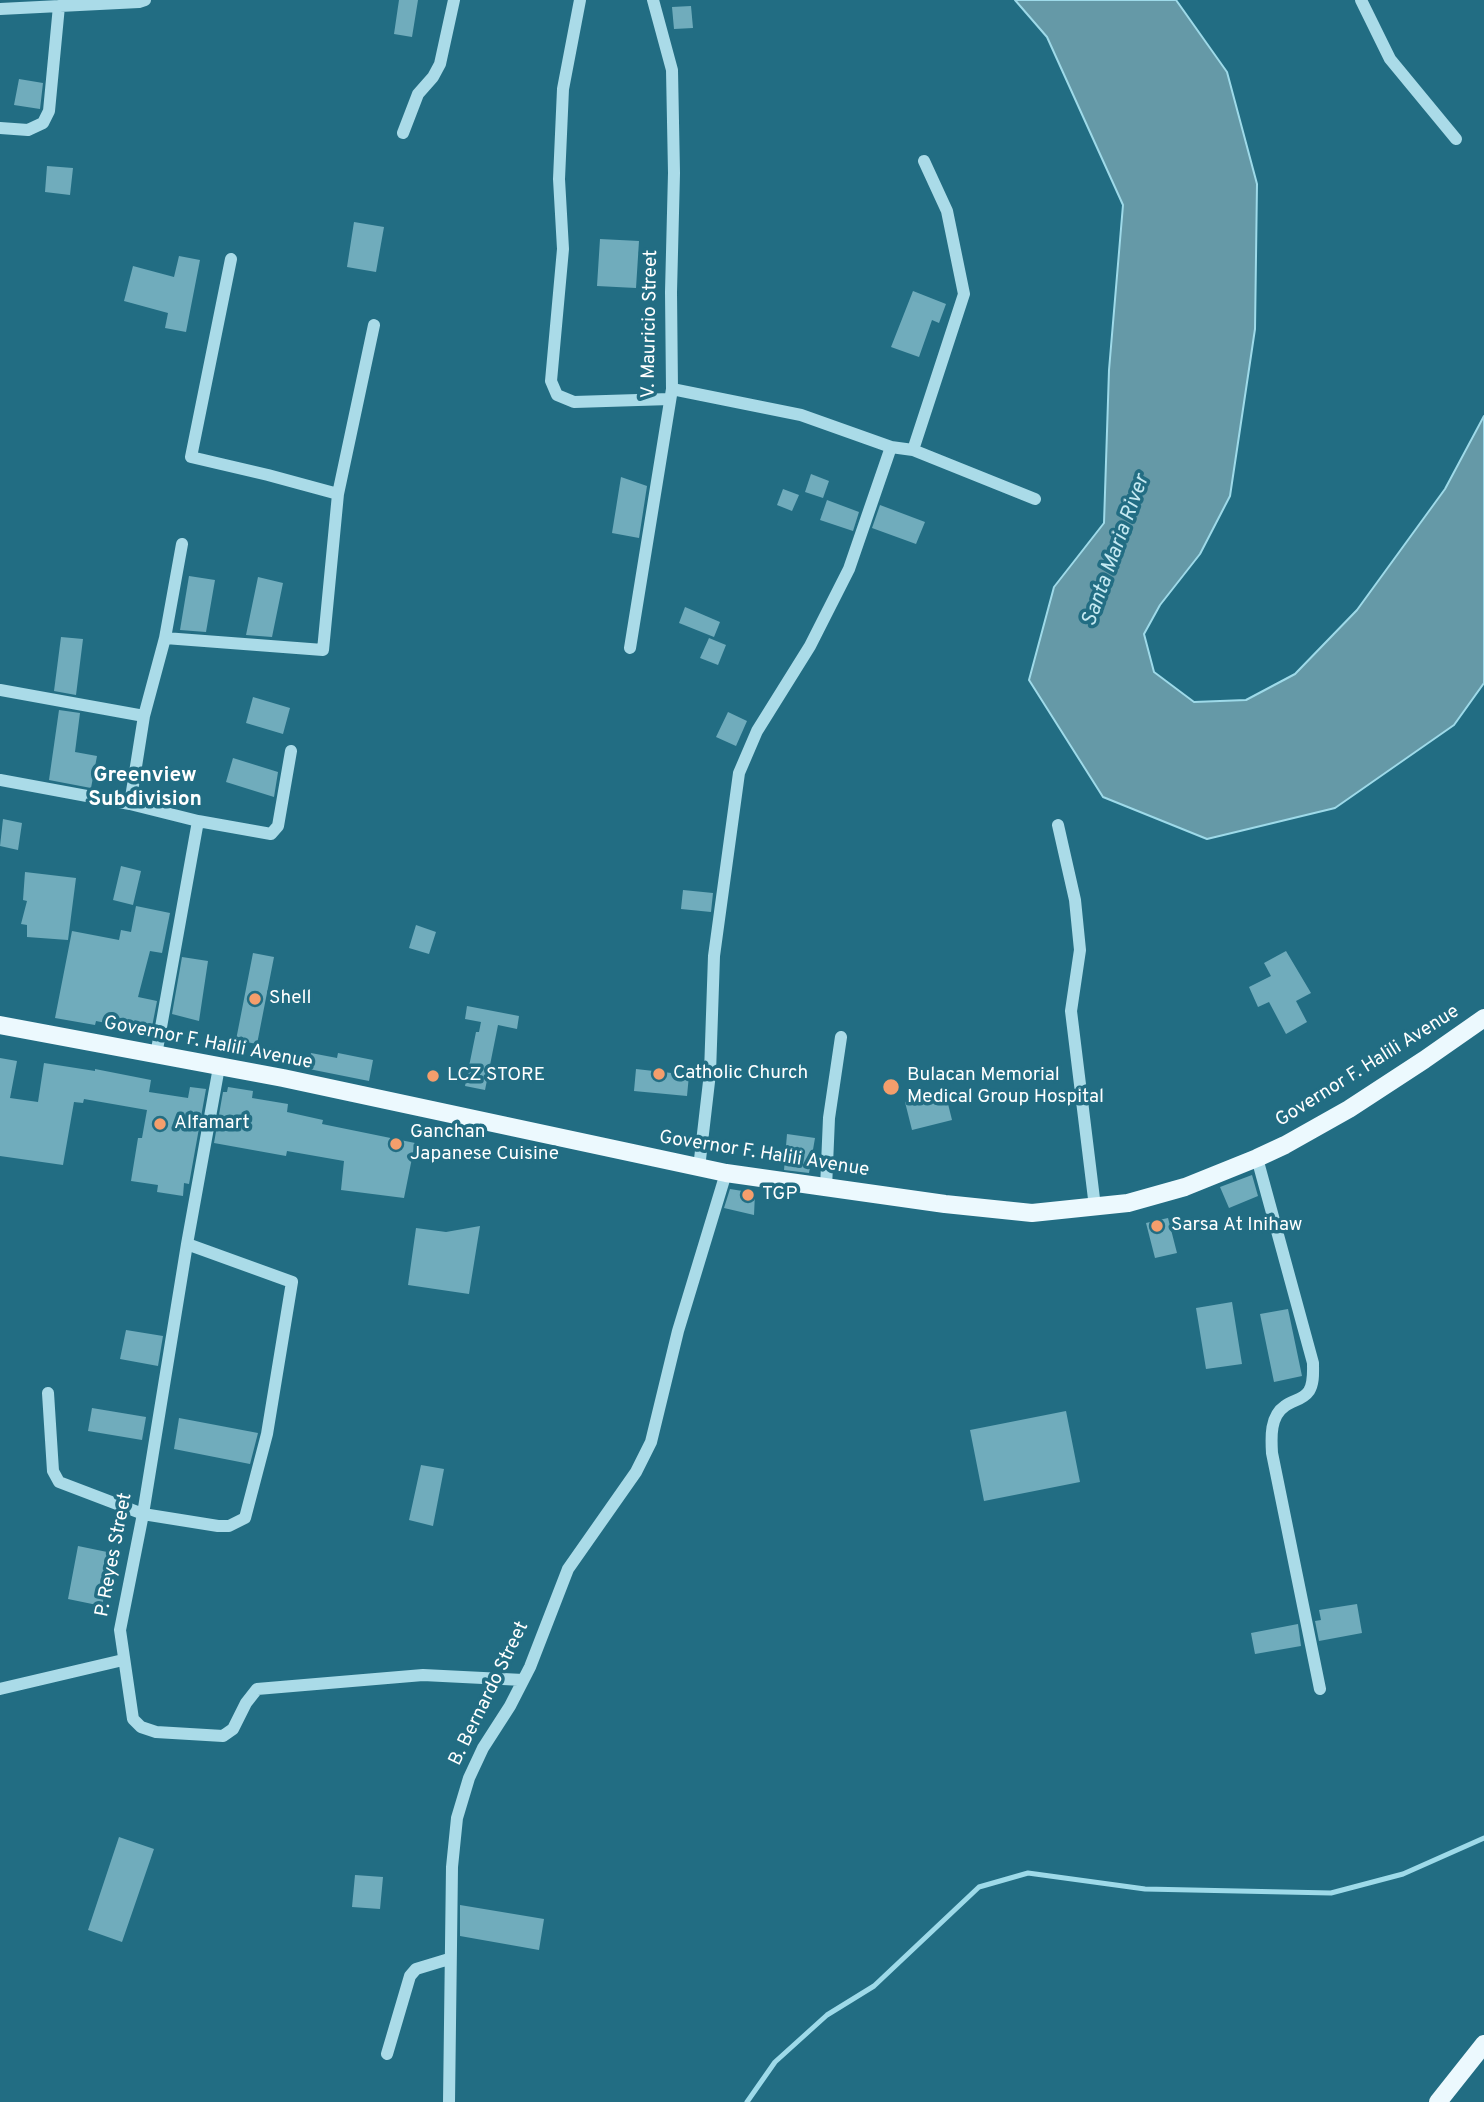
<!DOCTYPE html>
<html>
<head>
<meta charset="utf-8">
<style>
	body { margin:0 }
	canvas { display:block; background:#226d83 }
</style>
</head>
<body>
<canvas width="1484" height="2102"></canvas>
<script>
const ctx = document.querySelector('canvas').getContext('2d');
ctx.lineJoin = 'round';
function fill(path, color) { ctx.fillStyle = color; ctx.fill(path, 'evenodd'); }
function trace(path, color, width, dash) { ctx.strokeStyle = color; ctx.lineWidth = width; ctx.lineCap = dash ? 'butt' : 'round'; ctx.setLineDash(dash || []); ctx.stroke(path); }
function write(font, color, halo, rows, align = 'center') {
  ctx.font = font + ' Overpass,sans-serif'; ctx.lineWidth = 7; ctx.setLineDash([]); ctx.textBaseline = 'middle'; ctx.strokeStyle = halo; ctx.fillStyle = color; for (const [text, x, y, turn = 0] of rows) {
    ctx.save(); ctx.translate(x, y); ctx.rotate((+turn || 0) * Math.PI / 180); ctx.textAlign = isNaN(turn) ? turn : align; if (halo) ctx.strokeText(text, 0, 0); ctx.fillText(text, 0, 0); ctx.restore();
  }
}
const water = new Path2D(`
	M 1015,0 L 1176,0 L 1227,72 L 1257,184 L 1255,329 L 1230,496 L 1200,554 L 1160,605 L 1144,634 L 1154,672 L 1194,702 L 1246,700 L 1295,674 L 1357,610 L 1445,489 L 1484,416 L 1484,683 L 1454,725 L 1335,808 L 1207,839 L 1103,797 L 1029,680 L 1054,587 L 1104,523 L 1109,370 L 1123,205 L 1047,37 Z`);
const stream = new Path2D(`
	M 747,2102 L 775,2062 L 827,2015 L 874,1986 L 979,1887 L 1028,1873 L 1145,1889 L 1331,1893 L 1403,1874 L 1484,1838`);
const building = new Path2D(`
	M 399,0 L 418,0 L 412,37 L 394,34 Z
	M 691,6 L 693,28 L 674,29 L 672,7 Z
	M 19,79 L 43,83 L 40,109 L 14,105 Z
	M 47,166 L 73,168 L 70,195 L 45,192 Z
	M 354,222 L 384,227 L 376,272 L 347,267 Z
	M 600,239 L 639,241 L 636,288 L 597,286 Z
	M 179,256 L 200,260 L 186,332 L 165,328 L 168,313 L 124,301 L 133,266 L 174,277 Z
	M 913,291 L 946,304 L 939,323 L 932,320 L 919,357 L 891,347 Z
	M 811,474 L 829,481 L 823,498 L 805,492 Z
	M 621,477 L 647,486 L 639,538 L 612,533 Z
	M 783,489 L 799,495 L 792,511 L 777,505 Z
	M 827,500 L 859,512 L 853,531 L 820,520 Z
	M 880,505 L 925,522 L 916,544 L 872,528 Z
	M 189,576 L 215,580 L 206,632 L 180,630 Z
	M 258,577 L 283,583 L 272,637 L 246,635 Z
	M 685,607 L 720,622 L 714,637 L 679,623 Z
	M 61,637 L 83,639 L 76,695 L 54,691 Z
	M 709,638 L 726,645 L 718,665 L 700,658 Z
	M 253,697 L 290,708 L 283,734 L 246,723 Z
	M 59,710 L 80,713 L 75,752 L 97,756 L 91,788 L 49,780 Z
	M 728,712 L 747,721 L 736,746 L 716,737 Z
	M 233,758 L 278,772 L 274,797 L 226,782 Z
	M 3,819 L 22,823 L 18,850 L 0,846 Z
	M 121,866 L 141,871 L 133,905 L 113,900 Z
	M 25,872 L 76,878 L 68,940 L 27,937 L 27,925 L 21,924 L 27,901 L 23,900 Z
	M 683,890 L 713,893 L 711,912 L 681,909 Z
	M 136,906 L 170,913 L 162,953 L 150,951 L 138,997 L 157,1001 L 151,1032 L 96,1021 L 95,1025 L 55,1018 L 72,931 L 119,940 L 121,930 L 131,932 Z
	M 416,925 L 436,932 L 429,954 L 409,948 Z
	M 1286,951 L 1311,993 L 1296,1001 L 1307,1022 L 1286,1034 L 1269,1002 L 1258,1007 L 1249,987 L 1271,976 L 1264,963 Z
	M 253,953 L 274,957 L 257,1044 L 236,1040 Z
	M 182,957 L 208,961 L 199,1021 L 172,1014 Z
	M 467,1006 L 519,1016 L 517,1029 L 498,1025 L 485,1090 L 465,1086 L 476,1032 L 479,1032 L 481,1022 L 465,1019 Z
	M 311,1053 L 337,1058 L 338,1053 L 373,1060 L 369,1081 L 309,1069 Z
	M 0,1058 L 17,1061 L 10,1098 L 38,1102 L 44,1063 L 95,1071 L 95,1069 L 151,1080 L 149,1092 L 188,1098 L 190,1087 L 206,1089 L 189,1184 L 184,1183 L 183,1196 L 157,1192 L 158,1185 L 131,1181 L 138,1138 L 142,1138 L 147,1110 L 84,1099 L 83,1103 L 74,1102 L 63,1165 L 0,1156 Z
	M 636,1069 L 689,1075 L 687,1096 L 634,1091 Z
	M 228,1087 L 253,1091 L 252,1098 L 288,1104 L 287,1112 L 323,1120 L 322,1124 L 415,1143 L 404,1198 L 341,1190 L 344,1161 L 287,1151 L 286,1156 L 214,1143 L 223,1092 L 227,1092 Z
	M 945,1092 L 952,1120 L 912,1130 L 905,1102 Z
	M 787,1134 L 815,1138 L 809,1173 L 784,1170 Z
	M 1252,1175 L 1258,1196 L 1229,1208 L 1220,1187 Z
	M 730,1189 L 755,1193 L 754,1215 L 724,1208 Z
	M 1168,1218 L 1177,1253 L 1155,1258 L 1146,1223 Z
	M 480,1226 L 469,1294 L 408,1285 L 416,1228 L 446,1232 Z
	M 1232,1302 L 1242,1364 L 1206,1369 L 1196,1308 Z
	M 1288,1309 L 1302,1376 L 1274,1382 L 1260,1314 Z
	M 126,1330 L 163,1336 L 158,1366 L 120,1359 Z
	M 92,1408 L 146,1417 L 142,1440 L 88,1431 Z
	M 1066,1411 L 1080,1482 L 984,1501 L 970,1430 Z
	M 179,1418 L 258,1433 L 250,1464 L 174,1449 Z
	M 421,1465 L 444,1469 L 433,1526 L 409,1520 Z
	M 78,1546 L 112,1553 L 102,1606 L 68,1599 Z
	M 1357,1604 L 1362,1633 L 1319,1641 L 1315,1621 L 1321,1620 L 1319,1610 Z
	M 1298,1624 L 1301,1646 L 1255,1654 L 1251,1633 Z
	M 119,1837 L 154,1849 L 122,1942 L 88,1930 Z
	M 355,1875 L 383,1877 L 380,1909 L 352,1907 Z
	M 460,1905 L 544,1919 L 539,1950 L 460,1936 Z`);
const minor = new Path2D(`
	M 580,0 L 563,89 L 559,179 L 563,249 L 551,381 L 557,395 L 574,402 L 670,399
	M 1361,0 L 1390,59 L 1456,139
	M 0,9 L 139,2 L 145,0
	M 0,128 L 28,130 L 43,123 L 49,111 L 59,6
	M 403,133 L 418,94 L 433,77 L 440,64 L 454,0
	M 231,259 L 191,457 L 268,475 L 338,494
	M 672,389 L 801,415 L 891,447 L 913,450 L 1035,499
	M 913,450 L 964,294 L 947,211 L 924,161
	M 165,638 L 323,650 L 338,494 L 374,325
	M 630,648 L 672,389 L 671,292 L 674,173 L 672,70 L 653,0
	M 0,690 L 144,716
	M 0,780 L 130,804 L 198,821 L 271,834 L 278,826 L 291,751
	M 130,804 L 144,716 L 165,638 L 182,544
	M 1058,825 L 1075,900 L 1080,950 L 1071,1011 L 1095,1207
	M 156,1055 L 198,821
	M 219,1067 L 187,1244 L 143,1514 L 120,1630 L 133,1719 L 141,1727 L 156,1732 L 223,1736 L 233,1729 L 246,1703 L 257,1689 L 423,1675 L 523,1680
	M 1257,1158 L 1313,1363 C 1313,1372 1314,1383 1309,1391 C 1303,1400 1293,1400 1285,1406 C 1270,1416 1271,1437 1272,1453 L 1320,1689
	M 699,1168 L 710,1073 L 714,956 L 739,773 L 757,731 L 810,646 L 849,569 L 891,447
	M 826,1188 L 829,1118 L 841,1037
	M 48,1393 L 53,1471 L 59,1482 L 143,1514 L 218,1526 L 229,1526 L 245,1518 L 267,1434 L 292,1282 L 187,1244
	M 0,1689 L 123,1660
	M 387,2054 L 410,1976 L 416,1969 L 449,1959
	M 449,2102 L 452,1867 L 457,1818 L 469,1778 L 483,1748 L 510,1706 L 530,1667 L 568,1569 L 636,1472 L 651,1442 L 678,1331 L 726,1173`);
const major = new Path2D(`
	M 0,1025 L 283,1078 L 726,1173 L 945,1204 L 1032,1213 L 1128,1203 L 1185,1187 L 1257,1158 L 1285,1145 L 1349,1109 L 1424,1060 L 1484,1018
	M 1438,2102 L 1484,2044`);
const markers = [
	[255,999,7,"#f49e6c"],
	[659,1074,7,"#f49e6c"],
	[433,1076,7,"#f49e6c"],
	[891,1087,9,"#f49e6c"],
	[160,1124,7,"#f49e6c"],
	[396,1144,7,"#f49e6c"],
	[748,1195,7,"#f49e6c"],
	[1157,1226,7,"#f49e6c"]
];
const streetNames = [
	["V. Mauricio Street",651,324,-89],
	["Governor F. Halili Avenue",208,1044,11],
	["Governor F. Halili Avenue",1368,1067,-32],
	["Governor F. Halili Avenue",764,1155,9],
	["P. Reyes Street",115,1555,-79],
	["B. Bernardo Street",490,1694,-64]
];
const poiNames = [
	["Shell",269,999],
	["Catholic Church",673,1074],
	["LCZ STORE",447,1076],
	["Bulacan Memorial",907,1076],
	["Medical Group Hospital",907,1098],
	["Alfamart",174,1124],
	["Ganchan",410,1133],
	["Japanese Cuisine",410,1155],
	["TGP",762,1195],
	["Sarsa At Inihaw",1171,1226]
];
const waterNames = [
	["Santa Maria River",1117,551,-70]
];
const neighbourhoodNames = [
	["Greenview",145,777],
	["Subdivision",145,801]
];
fill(water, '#6599a7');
trace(water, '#9edae9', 2);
trace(stream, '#9edae9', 5);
fill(building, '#70acbc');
trace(minor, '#aadbe8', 12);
trace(major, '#ecf9fe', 18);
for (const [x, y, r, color] of markers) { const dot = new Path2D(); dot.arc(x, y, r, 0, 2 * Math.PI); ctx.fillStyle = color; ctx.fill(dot); trace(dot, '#226d83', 2.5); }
write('19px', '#fff', '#226d83', streetNames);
write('19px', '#fff', '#226d83', poiNames, 'left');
write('italic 21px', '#c4e9f2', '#226d83', waterNames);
write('bold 21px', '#fff', '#226d83', neighbourhoodNames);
</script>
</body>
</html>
